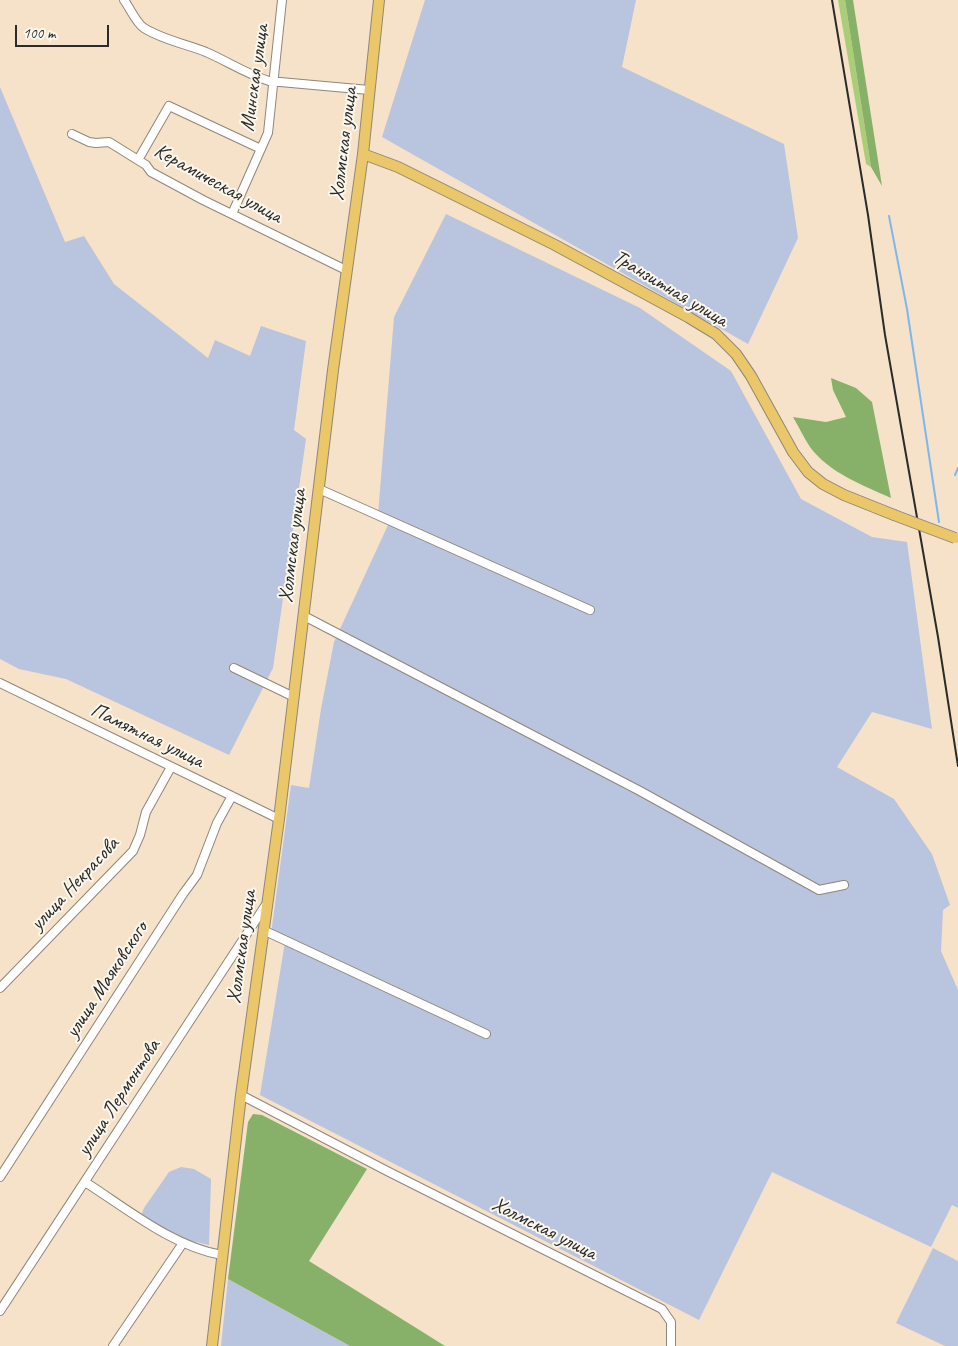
<!DOCTYPE html>
<html>
<head>
<meta charset="utf-8">
<style>
	body { margin:0 }
	#map { position:relative; width:958px; height:1346px; overflow:hidden; background:#f5e2c8; font-family:Caveat,sans-serif }
	canvas { display:block }
	.scale { position:absolute; left:15px; top:25px; width:94px; height:22px; box-sizing:border-box; border:2px solid #2b2b2b; border-top:0; padding-left:6px; font-size:15px; line-height:18px; white-space:nowrap; color:#2b2b2b; -webkit-text-stroke:4px #fbf7ec; paint-order:stroke }
</style>
</head>
<body>
<div id="map">
<canvas width="958" height="1346"></canvas>
<div class="scale">100 m</div>
</div>
<script>
const ctx = document.querySelector('canvas').getContext('2d');
ctx.lineJoin = 'round';
function fill(path, color) { ctx.fillStyle = color; ctx.fill(path, 'evenodd'); }
function trace(path, color, width, dash) { ctx.strokeStyle = color; ctx.lineWidth = width; ctx.lineCap = dash ? 'butt' : 'round'; ctx.setLineDash(dash || []); ctx.stroke(path); }
function write(font, color, halo, rows, align = 'center') {
  ctx.font = font + ' Caveat,sans-serif'; ctx.lineWidth = 4; ctx.setLineDash([]); ctx.textBaseline = 'middle'; ctx.strokeStyle = halo; ctx.fillStyle = color; for (const [text, x, y, turn = 0] of rows) {
    ctx.save(); ctx.translate(x, y); ctx.rotate((+turn || 0) * Math.PI / 180); ctx.textAlign = isNaN(turn) ? turn : align; if (halo) ctx.strokeText(text, 0, 0); ctx.fillText(text, 0, 0); ctx.restore();
  }
}
const industrial = new Path2D(`
	M 425,0 L 636,0 L 622,67 L 784,144 L 798,238 L 748,344 L 382,137 Z
	M 0,87 L 65,242 L 84,236 L 114,284 L 208,358 L 215,340 L 250,356 L 261,326 L 306,341 L 294,430 L 306,439 L 273,668 L 229,755 L 66,679 L 19,669 L 0,659 Z
	M 446,214 L 640,308 L 731,371 L 801,499 L 872,537 L 907,542 L 932,729 L 872,712 L 837,767 L 894,799 L 932,854 L 950,905 L 943,910 L 941,951 L 958,990 L 958,1208 L 952,1205 L 931,1247 L 772,1172 L 699,1320 L 260,1095 L 285,942 L 271,934 L 291,785 L 309,788 L 321,709 L 334,642 L 389,523 L 378,515 L 394,317 Z
	M 181,1167 L 194,1169 L 211,1179 L 209,1245 L 187,1240 L 141,1216 L 144,1208 L 169,1172 Z
	M 933,1248 L 958,1261 L 958,1346 L 945,1346 L 896,1323 Z
	M 228,1279 L 350,1346 L 221,1346 Z`);
const green = new Path2D(`
	M 838,0 L 845,0 L 871,167 L 866,164 Z`);
const forest = new Path2D(`
	M 845,0 L 853,0 L 882,186 L 871,167 Z
	M 831,378 L 856,388 L 872,402 L 891,498 C 863,485 829,473 810,447 C 804,438 799,427 793,417 L 826,422 L 846,417 L 833,390 Z
	M 253,1114 L 262,1115 L 367,1169 L 309,1261 L 445,1346 L 350,1346 L 228,1279 L 248,1122 Z`);
const stream = new Path2D(`
	M 889,216 L 907,309 L 939,522
	M 955,475 L 958,468`);
const minor = new Path2D(`
	M 124,0 C 130,8 136,23 144,28 C 163,40 186,44 206,52 C 227,61 246,74 269,81 L 369,90
	M 72,134 L 89,142 L 96,143 L 109,142 L 146,165 L 151,172 L 203,200 L 346,270
	M 138,160 L 169,106 L 261,149
	M 232,214 L 268,133 L 282,0
	M 319,489 L 590,610
	M 304,616 L 640,791 L 819,890 L 844,885
	M 234,668 L 294,697
	M 0,683 L 279,819
	M 263,930 L 486,1034
	M 0,988 L 133,851 L 140,835 L 146,812 L 171,767
	M 241,1095 L 389,1172 L 662,1309 L 671,1322 L 671,1346
	M 0,1177 L 183,894 L 197,875 L 217,823 L 232,796
	M 85,1182 C 126,1208 173,1247 222,1255
	M 0,1311 L 265,906
	M 113,1346 L 183,1243`);
const major = new Path2D(`
	M 363,154 L 398,167 L 555,245 L 688,317 L 716,334 L 736,354 L 751,376 L 793,452 L 808,472 L 823,484 L 844,495 L 894,515
	M 212,1346 L 241,1095 L 279,819 L 333,370 L 363,154 L 379,0`);
const rail = new Path2D(`
	M 832,0 L 868,215 L 885,335 L 938,637 L 958,766`);
const majorBridge = new Path2D(`
	M 894,515 L 955,538`);
const streetNames = [
	["Минская улица",255,78,-82],
	["Холмская улица",344,144,-83],
	["Керамическая улица",218,184,29],
	["Транзитная улица",670,289,31],
	["Холмская улица",293,546,-83],
	["Памятная улица",147,736,26],
	["улица Некрасова",75,884,-47],
	["Холмская улица",242,947,-82],
	["улица Маяковского",107,980,-57],
	["улица Лермонтова",119,1098,-57],
	["Холмская улица",544,1229,27]
];
fill(industrial, '#b9c4de');
fill(green, '#aace77');
fill(forest, '#87b168');
trace(stream, '#7cb8ee', 2);
trace(minor, '#90867a', 10);
trace(major, '#90867a', 12);
trace(minor, '#fff', 8);
trace(major, '#eac769', 10);
trace(rail, '#2b2b2b', 2);
trace(majorBridge, '#90867a', 12, []);
trace(majorBridge, '#eac769', 10);
write('21px', '#2b2b2b', '#fbf7ec', streetNames);
</script>
</body>
</html>
